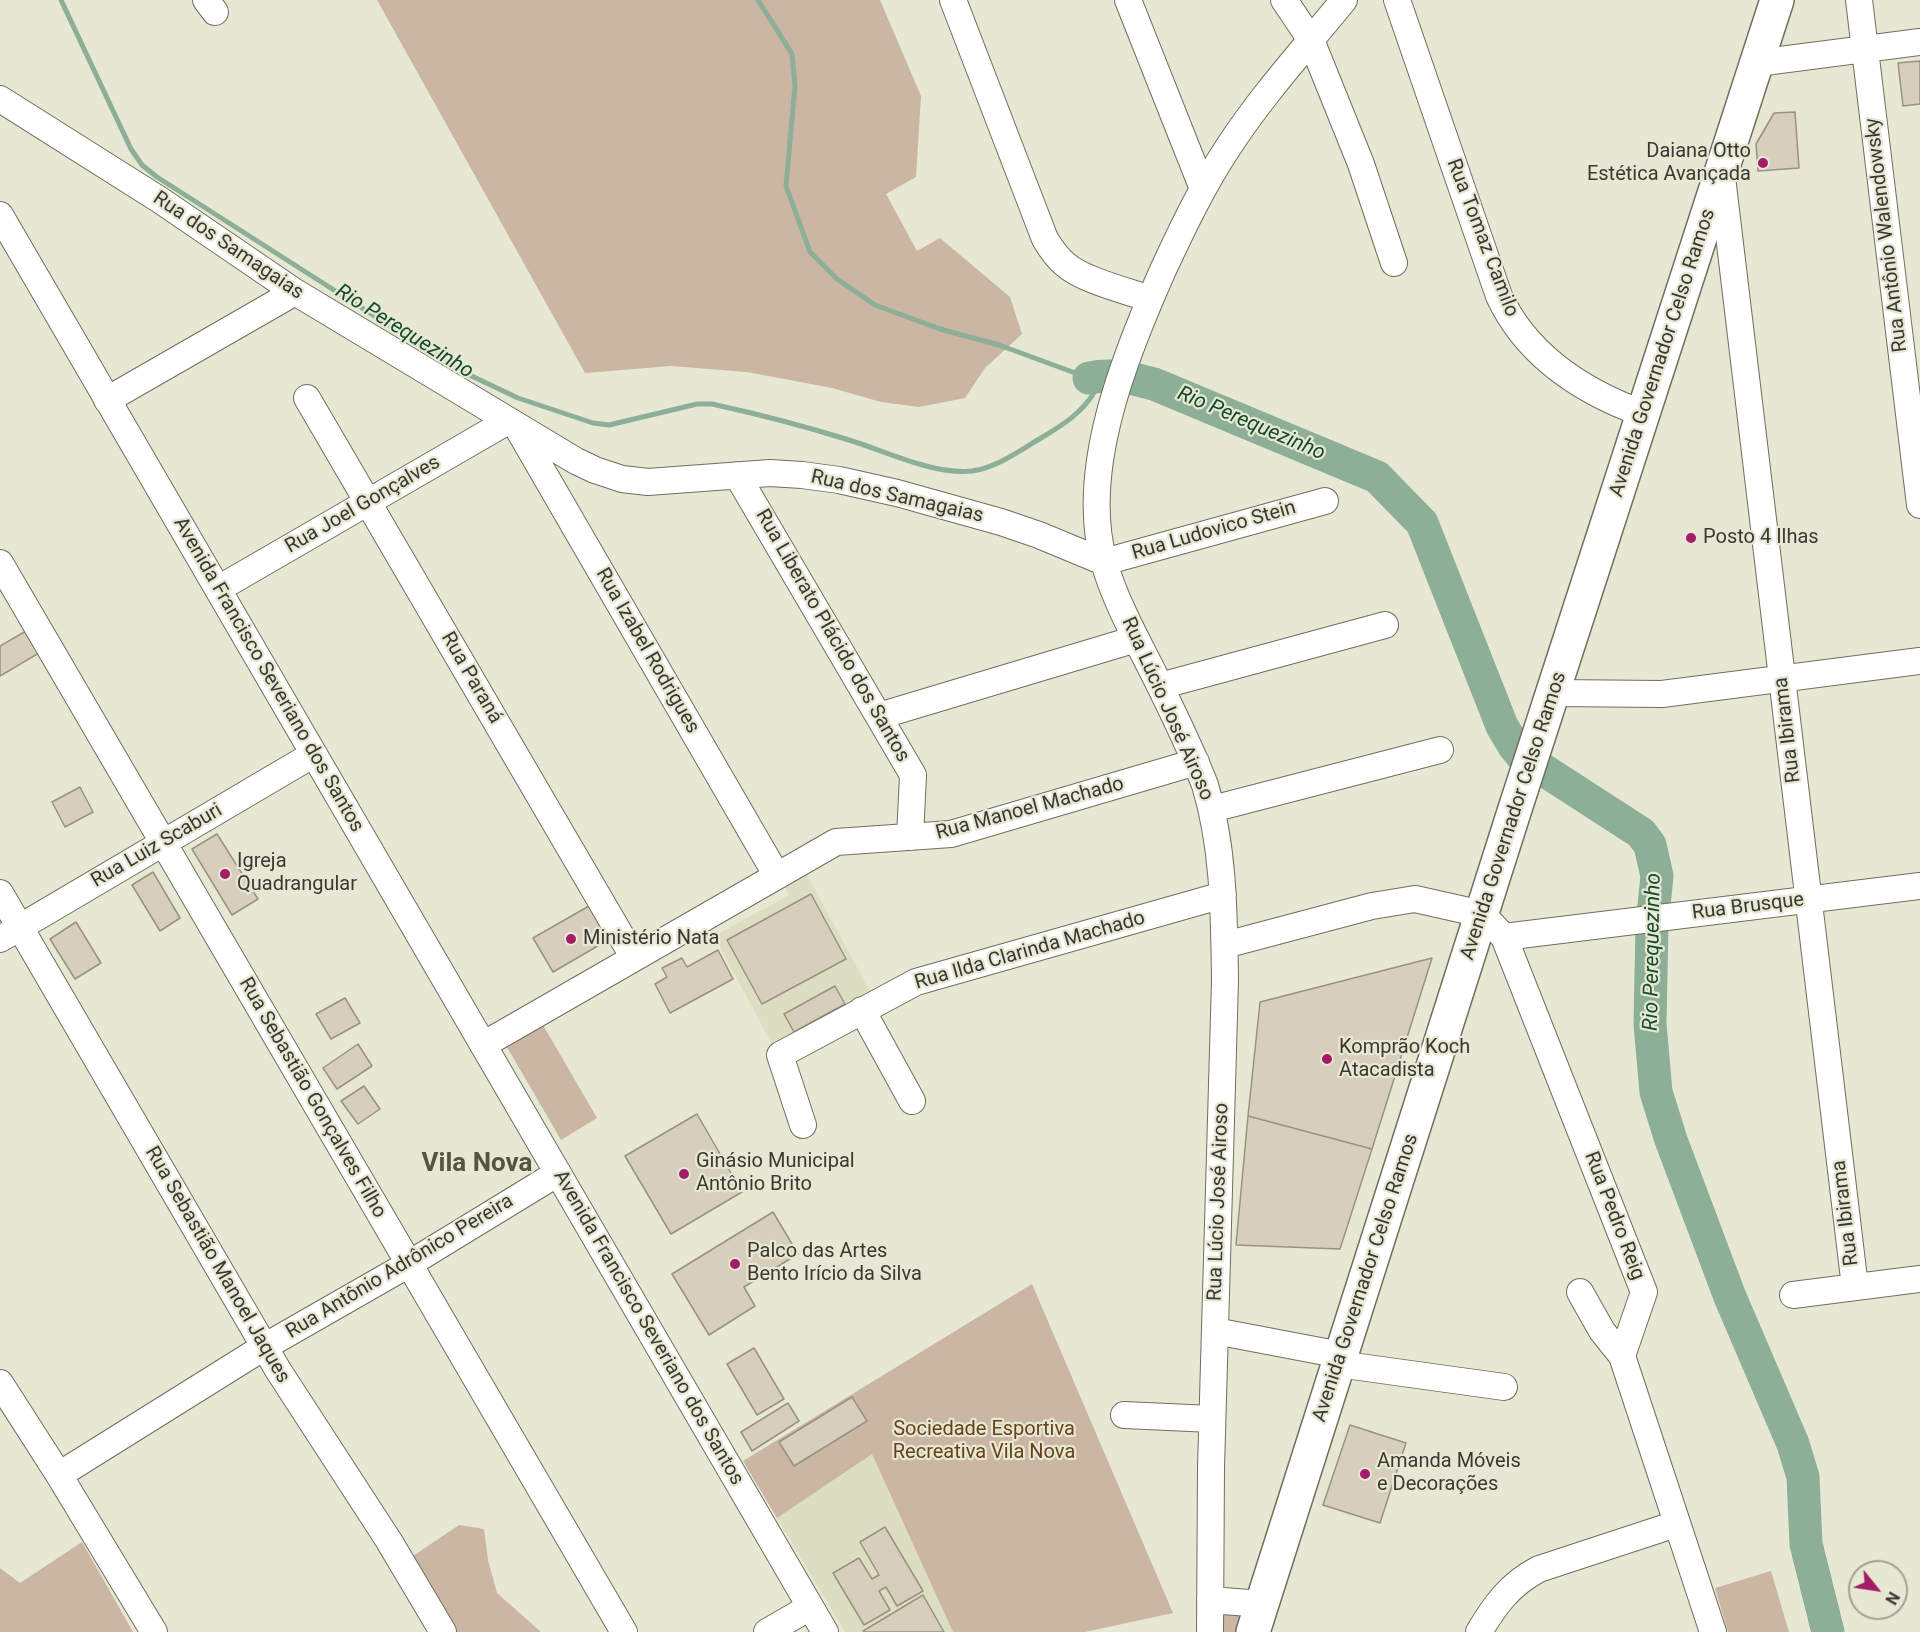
<!DOCTYPE html>
<html>
<head>
<meta charset="utf-8">
<style>
	body { margin:0 }
	#map { position:relative; width:1920px; height:1632px; overflow:hidden; background:#e7e8d4; font-family:Roboto,sans-serif }
	canvas { display:block }
	.north { position:absolute; left:1848px; top:1560px; width:60px; height:60px; box-sizing:border-box; background:#e7e8d4; border:2px solid #a1a293; border-radius:50%; rotate:120deg; font-size:16px; font-weight:700; line-height:24px; text-align:center; color:#393932 }
	.north::after { content:''; display:block; margin:auto; width:21px; height:27px; background:#a41c67; clip-path:polygon(50% 0,100% 100%,50% 72%,0 100%) }
</style>
</head>
<body>
<div id="map">
<canvas width="1920" height="1632"></canvas>
<div class="north">N</div>
</div>
<script>
const ctx = document.querySelector('canvas').getContext('2d');
ctx.lineJoin = 'round';
function fill(path, color) { ctx.fillStyle = color; ctx.fill(path, 'evenodd'); }
function trace(path, color, width, dash) { ctx.strokeStyle = color; ctx.lineWidth = width; ctx.lineCap = dash ? 'butt' : 'round'; ctx.setLineDash(dash || []); ctx.stroke(path); }
function write(font, color, halo, rows, align = 'center') {
  ctx.font = font + ' Roboto,sans-serif'; ctx.lineWidth = 4.5; ctx.setLineDash([]); ctx.textBaseline = 'middle'; ctx.strokeStyle = halo; ctx.fillStyle = color; for (const [text, x, y, turn = 0] of rows) {
    ctx.save(); ctx.translate(x, y); ctx.rotate((+turn || 0) * Math.PI / 180); ctx.textAlign = isNaN(turn) ? turn : align; if (halo) ctx.strokeText(text, 0, 0); ctx.fillText(text, 0, 0); ctx.restore();
  }
}
const built = new Path2D(`
	M 806,873 L 871,993 L 773,1046 L 714,936 L 789,895 L 784,885 Z
	M 872,1453 L 953,1632 L 845,1632 L 777,1518 Z`);
const green = new Path2D(`
	M 377,0 L 880,0 L 921,96 L 916,177 L 886,194 L 917,251 L 940,238 L 1010,297 L 1022,334 L 985,368 L 965,398 L 919,407 L 881,402 L 832,388 L 747,372 L 671,366 L 585,373 Z
	M 543,1025 L 597,1118 L 561,1140 L 507,1047 Z
	M 1032,1284 L 1173,1613 L 1085,1632 L 953,1632 L 872,1454 L 777,1518 L 743,1461 Z
	M 459,1525 L 484,1529 L 488,1560 L 497,1593 L 541,1632 L 455,1632 L 410,1558 Z
	M 82,1542 L 133,1632 L 0,1632 L 0,1568 L 20,1583 Z
	M 1771,1571 L 1789,1632 L 1728,1632 L 1715,1588 Z
	M 1219,1612 L 1241,1616 L 1237,1632 L 1219,1632 Z`);
const stream = new Path2D(`
	M 61,0 L 131,149 L 142,165 L 157,177 L 459,370 L 518,398 L 593,423 L 609,425 L 697,404 L 712,404 C 758,414 804,426 849,440 C 885,451 933,475 972,471 C 996,468 1021,450 1041,438 C 1063,425 1082,413 1095,391 L 1089,378 L 999,345 L 940,329 L 875,305 L 837,279 L 810,252 L 786,186 L 795,86 L 792,54 L 758,0`);
const river = new Path2D(`
	M 1089,378 C 1112,373 1131,378 1154,384 L 1377,477 L 1422,523 L 1502,726 L 1514,746 L 1522,756 L 1641,833 L 1650,845 L 1657,876 L 1652,925 L 1650,1024 L 1656,1092 L 1671,1140 L 1730,1297 L 1793,1444 L 1803,1477 L 1806,1544 L 1828,1632`);
const building = new Path2D(`
	M 1920,61 L 1920,104 L 1903,106 L 1898,63 Z
	M 1795,112 L 1799,168 L 1758,171 L 1756,144 L 1774,113 Z
	M 26,631 L 39,653 L 0,676 L 0,646 Z
	M 80,787 L 93,812 L 65,827 L 52,802 Z
	M 217,834 L 258,899 L 232,915 L 192,849 Z
	M 153,872 L 180,918 L 160,931 L 132,885 Z
	M 811,894 L 846,959 L 762,1004 L 727,940 Z
	M 589,906 L 608,940 L 553,972 L 533,938 Z
	M 76,922 L 101,963 L 75,979 L 50,939 Z
	M 718,950 L 733,979 L 670,1013 L 655,984 L 667,977 L 662,968 L 682,958 L 687,967 Z
	M 1432,958 L 1372,1149 L 1248,1116 L 1260,1002 Z
	M 835,986 L 845,1004 L 794,1032 L 784,1014 Z
	M 345,998 L 360,1023 L 331,1039 L 316,1014 Z
	M 358,1044 L 372,1066 L 337,1089 L 323,1068 Z
	M 364,1086 L 380,1109 L 358,1124 L 341,1101 Z
	M 697,1114 L 742,1192 L 671,1234 L 625,1156 Z
	M 1248,1116 L 1372,1149 L 1340,1249 L 1236,1245 Z
	M 773,1212 L 798,1254 L 744,1287 L 755,1306 L 709,1335 L 672,1274 Z
	M 754,1348 L 784,1399 L 757,1415 L 727,1364 Z
	M 852,1397 L 867,1421 L 794,1466 L 779,1442 Z
	M 788,1403 L 799,1421 L 752,1451 L 741,1432 Z
	M 1350,1425 L 1406,1443 L 1380,1523 L 1323,1505 Z
	M 885,1527 L 923,1591 L 897,1606 L 886,1587 L 879,1591 L 890,1610 L 864,1625 L 833,1573 L 859,1558 L 872,1579 L 879,1575 L 860,1542 Z
	M 923,1595 L 944,1632 L 864,1632 L 863,1631 Z`);
const minor = new Path2D(`
	M 206,0 L 215,12
	M 953,0 L 1045,239 C 1051,249 1057,258 1066,265 C 1083,280 1127,291 1150,299
	M 1128,0 L 1203,189
	M 1284,0 L 1311,40 L 1361,164 L 1394,263
	M 1397,0 L 1499,296 C 1527,356 1583,392 1644,414
	M 1859,0 L 1920,505
	M 1757,63 L 1920,42
	M 0,99 L 160,200 L 295,292 L 576,461 L 595,470 L 622,479 L 648,482 L 770,473 L 802,475 L 839,480 L 897,493 L 1001,522 L 1039,535 L 1104,562 L 1325,501
	M 1722,177 L 1855,1287
	M 0,215 L 825,1632
	M 307,398 L 634,958
	M 107,400 L 295,292
	M 517,427 L 777,876
	M 737,475 L 913,775 L 910,837
	M 0,563 L 624,1632
	M 218,589 L 508,421
	M 1160,686 L 1385,625
	M 1554,693 L 1662,694 L 1920,661
	M 879,716 L 1136,639
	M 1212,809 L 1440,750
	M 0,893 L 278,1370 L 389,1541 L 443,1632
	M 1504,937 L 1920,886
	M 0,939 L 314,754
	M 1225,945 L 1372,906 L 1415,899 L 1482,914 L 1504,937 L 1644,1292 L 1622,1356 L 1713,1632
	M 862,1010 L 912,1101
	M 483,1045 L 836,842 L 951,834 L 1196,762
	M 803,1125 L 780,1055 L 916,982 L 1223,895
	M 1580,1292 L 1602,1331 L 1622,1356
	M 1793,1295 L 1920,1279
	M 1215,1331 L 1341,1355
	M 1338,1364 L 1504,1387
	M 0,1383 L 59,1475 L 154,1632
	M 1124,1415 L 1212,1419
	M 59,1475 L 264,1347 L 409,1264 L 558,1173
	M 1210,1600 L 1262,1604
	M 767,1632 L 810,1607
	M 1210,1632 L 1211,1468 L 1225,980 C 1224,914 1224,848 1205,785 C 1190,747 1172,710 1154,674 C 1136,638 1115,601 1104,562 C 1078,470 1126,353 1163,270 C 1183,227 1203,185 1229,146 C 1263,94 1305,48 1344,0
	M 1479,1632 C 1495,1605 1510,1584 1539,1569 L 1676,1524`);
const major = new Path2D(`
	M 1253,1632 L 1514,812 L 1777,0`);
const markers = [
	[1763,163,6,"#a41c67"],
	[1691,538,6,"#a41c67"],
	[225,874,6,"#a41c67"],
	[571,939,6,"#a41c67"],
	[1327,1059,6,"#a41c67"],
	[684,1174,6,"#a41c67"],
	[735,1264,6,"#a41c67"],
	[1365,1474,6,"#a41c67"]
];
const poiNames = [
	["Daiana Otto",1751,152,"right"],
	["Estética Avançada",1751,175,"right"],
	["Posto 4 Ilhas",1703,538],
	["Igreja",237,862],
	["Quadrangular",237,885],
	["Ministério Nata",583,939],
	["Komprão Koch",1339,1048],
	["Atacadista",1339,1071],
	["Ginásio Municipal",696,1162],
	["Antônio Brito",696,1185],
	["Palco das Artes",747,1252],
	["Bento Irício da Silva",747,1275],
	["Amanda Móveis",1377,1462],
	["e Decorações",1377,1485]
];
const streetNames = [
	["Rua Antônio Walendowsky",1887,235,-97],
	["Rua Tomaz Camilo",1482,238,69],
	["Rua dos Samagaias",228,246,34],
	["Avenida Governador Celso Ramos",1663,353,-72],
	["Rua dos Samagaias",897,497,13],
	["Rua Joel Gonçalves",363,505,-30],
	["Rua Ludovico Stein",1214,531,-16],
	["Rua Liberato Plácido dos Santos",832,636,60],
	["Rua Izabel Rodrigues",647,651,60],
	["Avenida Francisco Severiano dos Santos",268,675,60],
	["Rua Paraná",471,678,60],
	["Rua Lúcio José Airoso",1167,709,66],
	["Rua Ibirama",1788,730,-97],
	["Rua Manoel Machado",1030,809,-15],
	["Avenida Governador Celso Ramos",1514,816,-72],
	["Rua Luiz Scaburi",157,846,-30],
	["Rua Brusque",1748,907,-7],
	["Rua Ilda Clarinda Machado",1030,951,-16],
	["Rua Sebastião Gonçalves Filho",312,1098,60],
	["Rua Lúcio José Airoso",1219,1202,-88],
	["Rua Ibirama",1846,1213,-97],
	["Rua Pedro Reig",1614,1216,69],
	["Rua Sebastião Manoel Jaques",217,1265,60],
	["Rua Antônio Adrônico Pereira",400,1267,-31],
	["Avenida Governador Celso Ramos",1366,1278,-72],
	["Avenida Francisco Severiano dos Santos",648,1328,60]
];
const parkNames = [
	["Sociedade Esportiva",984,1430],
	["Recreativa Vila Nova",984,1453]
];
const waterNames = [
	["Rio Perequezinho",404,332,32],
	["Rio Perequezinho",1251,424,23],
	["Rio Perequezinho",1653,952,-89]
];
const districtNames = [
	["Vila Nova",477,1164]
];
fill(built, '#ddddc2');
fill(green, '#cbb5a3');
trace(stream, '#8dae97', 5);
trace(river, '#8dae97', 33);
fill(building, '#d7cebc');
trace(building, '#9a9281', 1.5);
trace(minor, '#6e6f5d', 28);
trace(major, '#6e6f5d', 36);
trace(minor, '#fff', 26);
trace(major, '#fff', 33);
for (const [x, y, r, color] of markers) { const dot = new Path2D(); dot.arc(x, y, r, 0, 2 * Math.PI); ctx.fillStyle = color; ctx.fill(dot); trace(dot, '#e7e8d4', 2); }
write('20px', '#393932', '#e7e8d4', poiNames, 'left');
write('20px', '#393932', '#e7e8d4', streetNames);
write('20px', '#694117', '#e7e8d4', parkNames);
write('italic 21px', '#134b2c', '#e7e8d4', waterNames);
write('bold 26px', '#545443', '#e7e8d4', districtNames);
</script>
</body>
</html>
